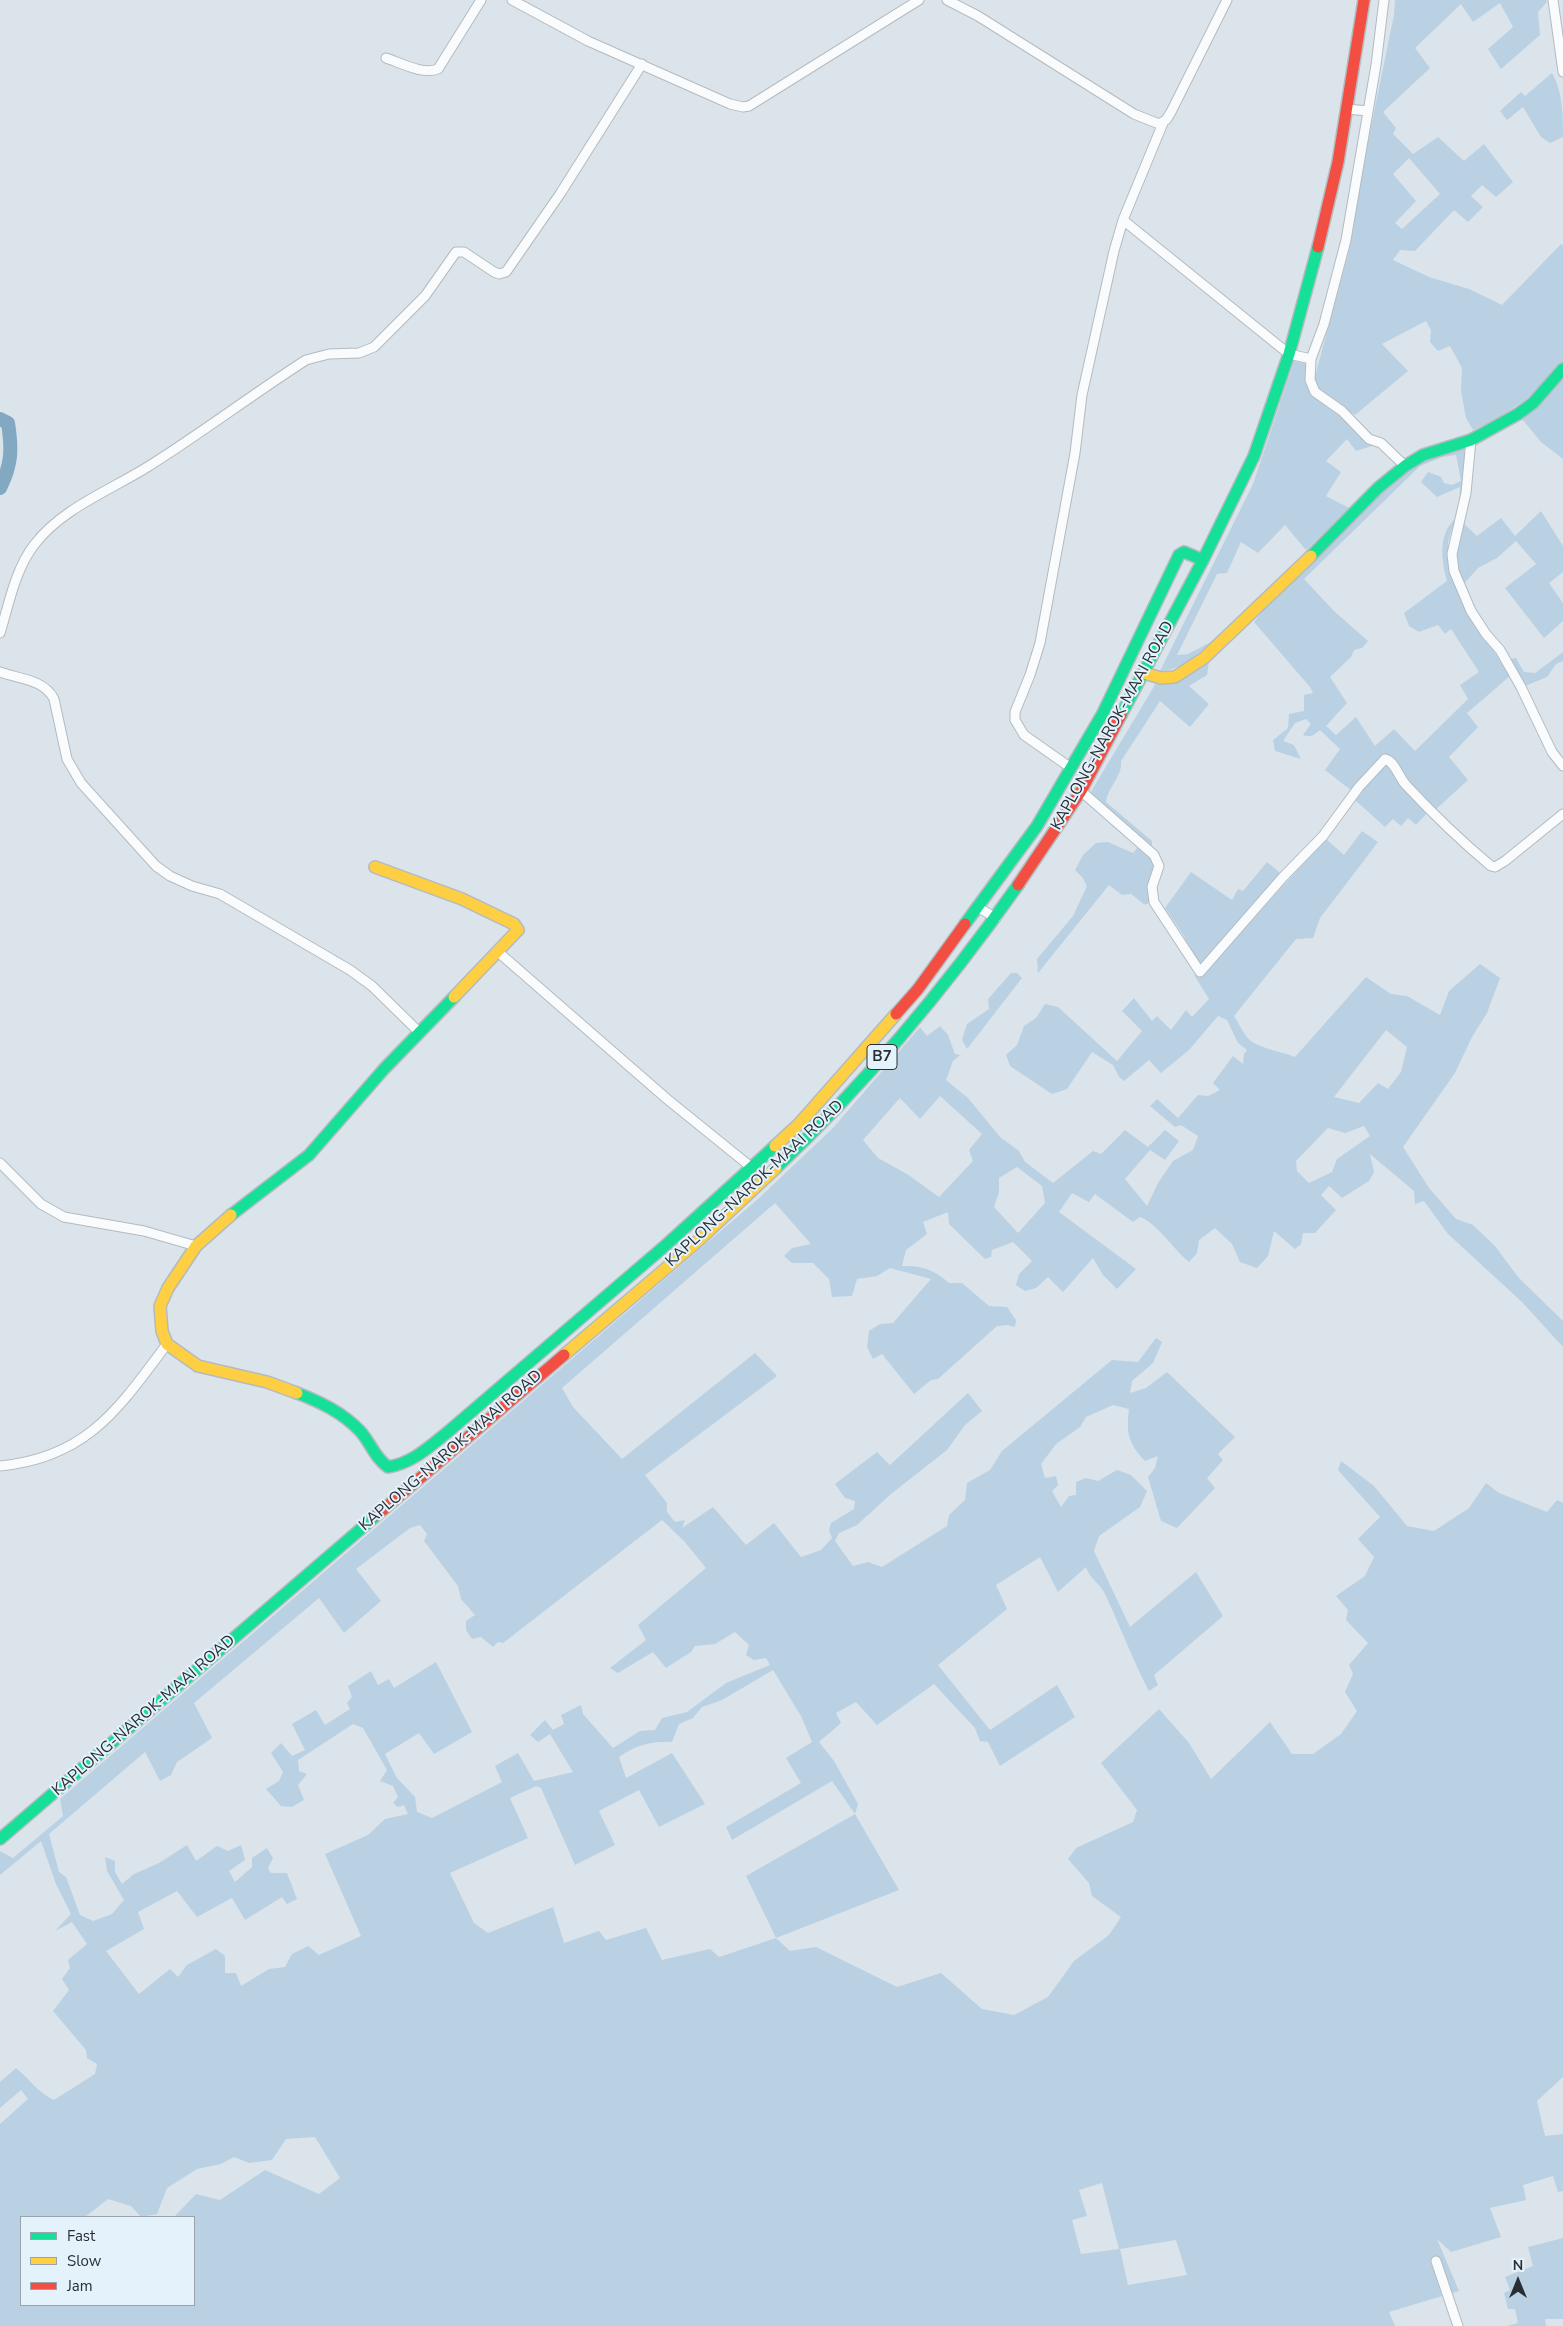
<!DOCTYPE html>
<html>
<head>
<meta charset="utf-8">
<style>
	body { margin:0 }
	#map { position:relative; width:1563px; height:2326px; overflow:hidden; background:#dbe4eb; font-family:"Nunito Sans",sans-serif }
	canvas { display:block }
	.legend { position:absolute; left:20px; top:2216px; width:175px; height:90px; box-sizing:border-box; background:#e4f2fc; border:1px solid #99a4ac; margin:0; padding:6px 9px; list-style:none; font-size:15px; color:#282e33 }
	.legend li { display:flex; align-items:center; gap:10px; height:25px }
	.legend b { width:25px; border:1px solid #99a4ac }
	.north { position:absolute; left:1493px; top:2256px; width:50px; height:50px; -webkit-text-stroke:4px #e4f2fc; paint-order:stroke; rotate:0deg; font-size:14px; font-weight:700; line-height:20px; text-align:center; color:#282e33 }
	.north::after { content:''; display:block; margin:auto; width:18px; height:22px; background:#282e33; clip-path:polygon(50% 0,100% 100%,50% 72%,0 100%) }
</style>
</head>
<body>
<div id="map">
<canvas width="1563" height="2326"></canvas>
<ul class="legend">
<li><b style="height:6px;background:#16e098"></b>Fast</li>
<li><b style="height:6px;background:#ffcf43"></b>Slow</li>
<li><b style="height:6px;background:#f24e42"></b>Jam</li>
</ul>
<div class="north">N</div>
</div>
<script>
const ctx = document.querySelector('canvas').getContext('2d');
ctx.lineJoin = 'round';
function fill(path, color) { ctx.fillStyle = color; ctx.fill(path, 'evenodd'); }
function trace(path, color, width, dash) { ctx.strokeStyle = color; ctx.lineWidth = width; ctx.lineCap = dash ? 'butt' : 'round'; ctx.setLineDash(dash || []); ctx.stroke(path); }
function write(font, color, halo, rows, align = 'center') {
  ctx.font = font + ' "Nunito Sans",sans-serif'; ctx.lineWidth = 4; ctx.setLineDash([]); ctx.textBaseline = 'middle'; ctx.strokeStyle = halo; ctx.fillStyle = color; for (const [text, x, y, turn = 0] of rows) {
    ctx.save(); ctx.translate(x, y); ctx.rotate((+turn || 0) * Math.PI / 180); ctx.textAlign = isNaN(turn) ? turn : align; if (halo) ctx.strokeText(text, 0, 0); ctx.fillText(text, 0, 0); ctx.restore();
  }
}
const green = new Path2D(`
	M 1395,0 L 1546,0 L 1547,2 L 1538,12 L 1540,35 L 1501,69 L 1488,49 L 1513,27 L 1500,3 L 1473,22 L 1461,4 L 1415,48 L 1430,68 L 1383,112 L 1396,128 L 1393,134 L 1413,154 L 1438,137 L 1464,161 L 1484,144 L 1513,182 L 1496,197 L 1482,185 L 1471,196 L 1483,207 L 1468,222 L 1454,210 L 1415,251 L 1400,250 L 1393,260 L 1429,277 L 1469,289 L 1502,305 L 1561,244 L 1563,246 L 1563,362 C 1537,396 1510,412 1473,430 L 1466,418 L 1461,391 L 1462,368 L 1450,346 L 1438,351 L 1430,342 L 1431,330 L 1426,321 L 1382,344 L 1408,371 L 1355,415 L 1318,390 L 1314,380 L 1350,247 L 1365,156 L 1394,15 ZM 1409,158 L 1440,194 L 1402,229 L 1395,223 L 1416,201 L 1393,174 Z
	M 1552,73 C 1563,92 1563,116 1563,137 L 1550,143 L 1541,137 L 1523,107 L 1507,120 L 1500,111 L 1521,92 L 1525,96 Z
	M 1294,361 L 1307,364 L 1306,381 L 1313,396 L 1344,419 L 1361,438 L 1375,445 L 1356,451 L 1347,439 L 1326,461 L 1341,472 L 1326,496 L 1349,508 L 1306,550 L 1285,525 L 1258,553 L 1241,542 L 1227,573 L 1217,574 L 1177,655 L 1188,654 L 1213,641 C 1196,655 1182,670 1160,671 L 1253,484 Z
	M 1563,379 L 1563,459 L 1541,442 L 1522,419 L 1554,390 Z
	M 1455,448 L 1464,450 L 1467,461 L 1459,510 L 1460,487 L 1437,497 L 1421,482 L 1428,472 L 1441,477 L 1444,483 L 1452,485 L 1461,481 L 1456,455 L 1442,457 L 1420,466 L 1304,579 L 1334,611 L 1368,641 L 1362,648 L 1354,650 L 1351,657 L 1330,677 L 1347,703 L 1326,726 L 1336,735 L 1356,717 L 1375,746 L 1394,729 L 1415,751 L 1468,699 L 1460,685 L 1479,672 L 1451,629 L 1445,634 L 1438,625 L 1419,632 L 1409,626 L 1404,613 L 1447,581 C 1441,560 1438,535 1455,519 L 1448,542 L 1448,558 L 1467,611 L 1510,676 L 1467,713 L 1478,727 L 1449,757 L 1468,780 L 1434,811 L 1405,779 L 1394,758 L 1387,756 L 1352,791 L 1325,770 L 1340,749 L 1320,730 C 1314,735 1311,738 1303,735 L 1311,724 L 1306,719 L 1295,723 L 1283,741 L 1294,745 L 1301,759 L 1275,751 L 1273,740 L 1288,728 L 1289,714 L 1304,711 L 1304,695 L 1313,693 L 1310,687 L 1254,622 L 1269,603 L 1408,468 L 1436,453 Z
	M 1541,511 L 1563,546 L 1563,572 L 1549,583 L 1563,603 L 1563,621 L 1544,638 L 1505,588 L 1536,564 L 1516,541 L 1497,558 L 1478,568 L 1462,586 L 1455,557 L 1462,522 L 1477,536 L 1501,518 L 1515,536 Z
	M 1563,652 L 1563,661 L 1556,664 L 1547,677 L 1525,686 L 1510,659 L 1516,658 L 1524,672 L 1535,673 Z
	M 1209,661 L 1207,675 L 1189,686 L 1209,704 L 1190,727 L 1160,701 L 1121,761 C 1123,775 1108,787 1106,802 L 1152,841 L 1152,849 L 1089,795 L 1156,683 C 1180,685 1191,675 1209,661 Z
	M 1385,764 L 1390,766 L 1428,812 L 1416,825 L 1408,818 L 1401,826 L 1393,819 L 1385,827 L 1355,800 L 1380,766 Z
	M 1362,831 L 1378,842 L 1320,918 L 1313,938 L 1296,939 L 1234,1016 C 1238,1022 1242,1031 1247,1037 C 1255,1048 1281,1051 1295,1057 L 1366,977 L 1391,994 L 1407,996 L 1440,1015 L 1449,991 L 1480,964 L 1500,978 L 1487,1013 L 1472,1037 L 1455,1073 L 1403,1147 L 1429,1188 L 1456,1219 L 1473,1225 L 1495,1246 L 1518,1277 L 1563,1321 L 1563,1347 L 1522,1302 L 1448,1234 L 1424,1201 L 1415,1204 L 1414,1191 L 1370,1154 L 1374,1172 L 1369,1181 L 1342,1198 L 1329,1186 L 1321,1195 L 1336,1210 L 1315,1233 L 1303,1233 L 1301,1244 L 1295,1249 L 1274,1231 L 1268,1256 L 1257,1268 L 1240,1262 L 1232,1244 L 1215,1228 L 1199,1240 L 1197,1253 L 1189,1262 C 1174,1250 1157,1223 1140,1217 L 1133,1222 L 1095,1194 L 1089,1202 L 1072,1193 L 1059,1212 L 1136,1269 L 1117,1289 L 1103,1275 L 1093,1258 L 1063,1292 L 1048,1277 L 1036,1288 L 1025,1291 L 1016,1285 L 1019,1274 L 1032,1261 L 1013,1242 L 992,1250 L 991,1257 L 985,1259 L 949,1224 L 948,1212 L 923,1222 L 927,1234 L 906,1250 L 902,1266 C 921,1265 935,1270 949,1283 L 962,1283 L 989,1306 L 1007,1307 L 1016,1320 L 1015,1327 L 1007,1325 L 997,1326 L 938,1379 L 931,1380 L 914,1394 L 882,1354 L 873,1359 L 867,1347 L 869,1331 L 880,1324 L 893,1323 L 931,1279 L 890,1268 L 877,1276 L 857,1279 L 852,1296 L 832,1297 L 829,1279 L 813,1263 L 792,1263 L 784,1256 L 792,1248 L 811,1244 L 775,1203 L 562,1388 L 573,1407 L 622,1459 L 755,1353 L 777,1376 L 645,1475 L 667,1503 L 667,1512 L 675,1522 L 685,1520 L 682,1528 L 713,1507 L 746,1545 L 774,1523 L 801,1557 L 821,1550 L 832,1538 L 829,1530 L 831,1523 L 854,1509 L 855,1501 L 845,1498 L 835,1484 L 877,1452 L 890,1465 L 968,1393 L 982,1411 L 965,1425 L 947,1450 L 891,1494 L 857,1525 L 839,1533 L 835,1541 L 853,1566 L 868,1562 L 882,1567 L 947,1526 L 949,1515 L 965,1500 L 967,1483 L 990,1470 L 1002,1451 L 1112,1360 L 1138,1362 L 1156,1338 L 1162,1342 L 1153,1363 L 1132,1381 L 1130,1393 L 1146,1388 L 1167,1372 L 1235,1437 L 1218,1454 L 1223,1460 L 1207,1478 L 1215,1488 L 1177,1528 L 1161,1521 L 1148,1477 L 1155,1468 L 1158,1456 L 1145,1461 C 1128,1443 1126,1433 1129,1409 L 1113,1405 L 1086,1417 L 1080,1427 L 1056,1444 L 1041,1464 L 1045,1478 L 1056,1476 L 1058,1485 L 1052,1491 L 1061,1507 L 1069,1496 L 1076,1495 L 1076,1482 L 1086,1478 L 1098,1481 L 1117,1470 L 1131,1475 L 1147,1491 L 1140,1507 L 1099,1536 L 1094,1551 L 1130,1627 L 1196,1572 L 1223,1616 L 1154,1675 L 1158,1685 L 1149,1691 C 1132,1659 1120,1625 1104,1592 C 1099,1583 1089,1578 1086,1567 L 1058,1592 L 1040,1557 L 996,1585 L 1007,1609 L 938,1665 L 990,1730 L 1057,1685 L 1075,1717 L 1000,1766 L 988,1742 L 980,1741 L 975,1728 L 934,1684 L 877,1725 L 856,1702 L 836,1713 L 841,1723 L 819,1742 L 834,1761 L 858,1804 L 855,1814 L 899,1890 L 776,1938 L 790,1951 L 816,1947 L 897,1987 L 941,1973 L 982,2009 L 1014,2015 L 1048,1997 L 1074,1961 L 1109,1935 L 1121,1917 L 1092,1896 L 1089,1883 L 1068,1859 L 1076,1848 L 1133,1822 L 1137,1810 L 1101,1763 L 1159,1709 L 1189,1743 L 1211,1779 L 1270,1722 L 1292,1754 L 1313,1754 L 1341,1734 L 1357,1711 L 1345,1692 L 1353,1674 L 1349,1665 L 1368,1643 L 1346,1620 L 1348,1610 L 1336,1596 L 1365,1576 L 1374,1557 L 1358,1539 L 1380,1517 L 1338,1470 L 1341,1461 L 1374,1486 L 1407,1526 L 1434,1531 L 1469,1508 L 1486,1483 L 1499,1493 L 1547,1512 L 1557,1500 L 1563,1503 L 1563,2077 L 1537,2101 L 1545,2136 L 1563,2134 L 1563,2191 L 1558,2192 L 1553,2176 L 1523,2185 L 1526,2200 L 1490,2208 L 1501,2237 L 1451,2252 L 1437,2239 L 1459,2291 L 1389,2312 L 1395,2326 L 0,2326 L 0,2124 L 28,2099 L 21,2090 L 0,2108 L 0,2082 L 16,2068 C 32,2081 35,2090 54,2100 L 95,2074 L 97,2064 L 87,2058 L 86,2050 L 53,2011 L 69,1990 L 62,1979 L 70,1968 L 68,1960 L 87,1944 L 72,1922 L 55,1931 L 71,1914 L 56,1884 L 41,1841 L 0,1875 L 0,1851 L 13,1858 L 63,1816 L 60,1799 L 758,1199 L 833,1128 L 920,1027 L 927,1036 L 940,1026 L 948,1035 L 955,1054 L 960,1055 L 953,1061 L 946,1080 L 968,1098 L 1000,1137 L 1019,1151 L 1025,1162 L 1053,1183 L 1093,1151 L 1101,1154 L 1125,1130 L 1148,1147 L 1165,1130 L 1179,1141 L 1165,1160 L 1150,1150 L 1125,1179 L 1147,1206 L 1158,1183 L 1173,1161 L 1193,1150 L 1198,1136 L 1181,1125 L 1175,1127 L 1150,1106 L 1157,1099 L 1178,1118 L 1198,1095 L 1208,1096 L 1220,1090 L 1213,1083 L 1233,1056 L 1243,1064 L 1244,1054 L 1247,1050 L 1238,1043 L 1227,1020 L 1218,1016 L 1189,1050 L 1161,1073 L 1149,1060 L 1124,1081 L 1119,1077 L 1113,1065 L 1092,1052 L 1067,1089 L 1052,1094 L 1010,1066 L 1006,1055 L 1017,1045 L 1024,1026 L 1036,1018 L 1045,1004 L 1058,1007 L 1117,1061 L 1142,1031 L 1122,1011 L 1134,998 L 1152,1021 L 1157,1016 L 1171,1030 L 1186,1010 L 1192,1017 L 1209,999 L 1194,975 L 1200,976 L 1326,839 L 1344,855 ZM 1386,1030 L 1407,1047 L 1401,1072 L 1388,1089 L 1378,1083 L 1359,1103 L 1334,1097 ZM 940,1096 L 982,1134 L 969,1150 L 973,1161 L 939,1197 L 907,1174 L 878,1158 L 863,1140 L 900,1098 L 920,1119 ZM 1364,1126 L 1370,1136 L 1337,1159 L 1332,1172 L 1309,1183 L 1297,1171 L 1296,1161 L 1328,1128 L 1345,1133 ZM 1017,1167 L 1042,1186 L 1045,1203 L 1018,1233 L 994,1207 L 999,1192 L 999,1178 ZM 662,1520 L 684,1541 L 706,1568 L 638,1625 L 646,1640 L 610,1668 L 618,1673 L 653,1652 L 666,1668 L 691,1652 L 695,1646 L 715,1644 L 735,1632 L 749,1645 L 746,1655 L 754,1660 L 766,1658 L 770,1665 L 726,1683 L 687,1712 L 662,1718 L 655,1730 L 640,1731 L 613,1748 L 583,1714 L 581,1705 L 561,1715 L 564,1724 L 553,1730 L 545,1720 L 530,1735 L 538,1742 L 550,1734 L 573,1772 L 534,1781 L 518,1753 L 495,1766 L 502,1782 L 432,1818 L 417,1812 L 415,1797 L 397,1778 L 385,1754 L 419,1733 L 434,1754 L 472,1732 L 436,1662 L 394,1688 L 389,1679 L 378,1685 L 371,1671 L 348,1686 L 352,1697 L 347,1703 L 350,1709 L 325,1725 L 316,1710 L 292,1724 L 305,1750 L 292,1756 L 281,1743 L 271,1753 L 283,1772 L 279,1781 L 266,1789 L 281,1806 L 292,1807 L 304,1800 L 298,1785 L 307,1774 L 299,1771 L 298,1760 L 353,1724 L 363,1728 L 387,1770 L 380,1781 L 393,1786 L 398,1797 L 393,1803 L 398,1807 L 404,1805 L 408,1814 L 385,1819 L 368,1835 L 325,1854 L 361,1936 L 319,1955 L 308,1946 L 292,1954 L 285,1967 L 269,1969 L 241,1986 L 236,1973 L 225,1973 L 225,1956 L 216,1949 L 187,1965 L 178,1977 L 170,1969 L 139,1994 L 106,1951 L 144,1929 L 138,1912 L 177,1891 L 197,1917 L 232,1898 L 245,1920 L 282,1897 L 287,1904 L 297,1899 L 287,1873 L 271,1873 L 268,1868 L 273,1858 L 267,1848 L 252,1858 L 252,1867 L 235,1882 L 229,1871 L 245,1860 L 241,1845 L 228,1851 L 217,1846 L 196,1861 L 187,1845 L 159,1863 L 134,1874 L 122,1884 L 115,1872 L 115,1861 L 105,1857 L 107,1871 L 124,1900 L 112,1914 L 93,1921 L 80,1915 L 66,1877 L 59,1872 L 49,1834 L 145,1752 L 160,1781 L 171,1775 L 177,1762 L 212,1738 L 194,1703 L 319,1598 L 344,1633 L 381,1601 L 356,1569 L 410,1528 L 420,1525 L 427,1534 L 424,1541 L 458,1586 L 461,1599 L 475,1615 L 466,1621 L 466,1630 L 472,1639 L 481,1637 L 493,1647 L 498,1642 L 503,1643 ZM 773,1670 L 801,1716 L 812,1742 L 786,1758 L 801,1783 L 726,1827 L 732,1840 L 832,1781 L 855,1814 L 746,1876 L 776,1938 L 719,1957 L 710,1949 L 662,1960 L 646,1928 L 606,1940 L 599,1931 L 564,1943 L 553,1907 L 488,1933 L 474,1923 L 450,1873 L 528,1838 L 510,1798 L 536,1786 L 541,1788 L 575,1865 L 615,1845 L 599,1811 L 639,1790 L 659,1827 L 705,1804 L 672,1753 L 626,1778 L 619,1757 C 636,1745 652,1741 672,1742 L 679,1724 L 693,1718 L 702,1707 L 722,1700 ZM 315,2137 L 340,2178 L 319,2194 L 265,2170 L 220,2200 L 196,2194 L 174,2217 L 194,2217 L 194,2305 L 21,2305 L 21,2217 L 85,2217 L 108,2199 L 131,2206 L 141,2217 L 157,2214 L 167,2188 L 197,2169 L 221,2164 L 234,2157 L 249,2163 L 272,2160 L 286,2139 ZM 1102,2183 L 1119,2249 L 1081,2254 L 1072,2220 L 1087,2216 L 1079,2190 ZM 1176,2240 L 1187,2275 L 1128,2285 L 1120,2249 Z
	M 1108,842 L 1133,853 L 1139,846 L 1152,856 L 1155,865 L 1147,889 L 1150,902 L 1145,905 L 1131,894 L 1122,895 L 1109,885 L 1038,973 L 1037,959 L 1073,916 L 1087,886 L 1082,877 L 1075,870 L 1083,855 L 1096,843 Z
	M 1267,862 L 1280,873 L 1202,966 L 1197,964 L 1184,936 L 1165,908 L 1191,872 L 1232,900 L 1238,889 L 1243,891 Z
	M 1011,973 L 1017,973 L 1022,978 L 967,1049 L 962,1040 L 967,1024 L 989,1009 L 988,999 Z
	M 1563,2238 L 1563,2319 L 1545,2319 L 1546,2326 L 1507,2326 L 1518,2323 L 1515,2309 L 1508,2309 L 1504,2293 L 1510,2290 L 1505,2277 L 1533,2266 L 1528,2247 Z`);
const river = new Path2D(`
	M 0,419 L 8,423 C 12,449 12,464 0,488`);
const street = new Path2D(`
	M 512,0 L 588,41 L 730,104 L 743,107 L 749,106 L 919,0
	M 947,0 L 978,16 L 1134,114 L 1159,124 L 1166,120 L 1171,112 L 1227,0
	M 1384,0 L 1376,65 L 1346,240 L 1324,324 L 1311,359 L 1310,380 L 1315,392 L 1342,411 L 1369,439 L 1381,443 L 1405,466
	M 1553,0 L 1563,72
	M 386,58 C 401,63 423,75 438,69 L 481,0
	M 1347,109 L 1368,111
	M 1123,220 L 1289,354 L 1311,359
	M 1471,440 L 1466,493 L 1452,554 L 1454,571 L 1471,611 L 1486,634 L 1500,650 L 1521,687 L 1552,752 L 1563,766
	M 0,633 C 9,604 15,570 34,545 C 62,508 111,490 149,466 C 203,432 253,394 306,360 L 329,354 L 359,353 L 374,347 L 425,296 L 456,252 L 464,252 L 494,272 L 499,274 L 506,272 L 560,194 L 642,64
	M 0,672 C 18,679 44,679 54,699 L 67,759 L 81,783 L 156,866 L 170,876 L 192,886 L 220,894 L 350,970 L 372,986 L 419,1032
	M 1071,768 L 1024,735 L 1015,720 L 1015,712 L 1030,675 L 1040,643 L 1075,453 L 1082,395 L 1114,251 L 1123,220 L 1163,123
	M 1081,791 L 1154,855 L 1159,866 L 1152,887 L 1154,902 L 1200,972 L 1283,877 L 1323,836 L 1359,787 L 1385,759 C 1395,761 1399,778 1406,785 C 1433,814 1461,841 1491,866 L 1495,867 L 1505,861 L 1563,814
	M 979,908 L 996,918
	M 497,951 L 667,1099 L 751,1167
	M 0,1163 L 41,1204 L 64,1217 L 144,1231 L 196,1246
	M 0,1466 C 87,1458 119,1408 167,1344
	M 1436,2261 L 1458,2326`);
const fast = new Path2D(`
	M 1311,556 L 1378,488 L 1405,466 L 1423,455 L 1471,440 L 1518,414 L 1533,403 L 1563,369
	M 1121,715 L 1203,560 L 1254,456 L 1289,354 L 1318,247
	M 965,924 L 1037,826 L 1103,713 L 1179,555 L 1184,552 L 1203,560
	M 776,1168 C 866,1083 947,986 1018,885
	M 231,1215 L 309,1155 L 384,1069 L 454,997
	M 297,1393 C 320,1402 342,1412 360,1431 C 371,1443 374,1457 388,1467 C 413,1463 430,1446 449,1431 L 666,1245 L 775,1146
	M 0,1839 L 377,1515`);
const slow = new Path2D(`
	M 1144,673 L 1161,678 L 1175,677 L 1204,658 L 1311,556
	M 375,867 L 462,899 L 514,924 L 518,930 L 454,997
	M 775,1146 L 799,1124 L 896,1014
	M 231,1215 L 196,1246 L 168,1288 L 160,1306 L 162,1331 L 167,1344 L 198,1366 L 267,1382 L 297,1393
	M 564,1355 L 698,1241 L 776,1168`);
const jam = new Path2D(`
	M 1318,247 L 1338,162 L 1364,0
	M 1018,885 L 1081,791 L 1121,715
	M 896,1014 L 918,989 L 965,924
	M 377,1515 L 564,1355`);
const shields = [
	[882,1057,30]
];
const shieldNames = [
	["B7",882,1057]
];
const streetNames = [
	["KAPLONG-NAROK-MAAI ROAD",1113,726,-61],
	["KAPLONG-NAROK-MAAI ROAD",755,1184,-43],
	["KAPLONG-NAROK-MAAI ROAD",451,1451,-41],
	["KAPLONG-NAROK-MAAI ROAD",144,1716,-41]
];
fill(green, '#b9d1e3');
trace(river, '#83a8c2', 14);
trace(street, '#b3bbc0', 11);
trace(fast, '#b3bbc0', 14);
trace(slow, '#b3bbc0', 14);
trace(jam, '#b3bbc0', 14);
trace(street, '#fafbfc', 9);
trace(fast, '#16e098', 11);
trace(slow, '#ffcf43', 11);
trace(jam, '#f24e42', 11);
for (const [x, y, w] of shields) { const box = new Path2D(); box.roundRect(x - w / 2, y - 12.5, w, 25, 4); ctx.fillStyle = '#e4f2fc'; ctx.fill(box); trace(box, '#282e33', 1); }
write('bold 15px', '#282e33', null, shieldNames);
write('16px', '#282e33', '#e4f2fc', streetNames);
</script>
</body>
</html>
